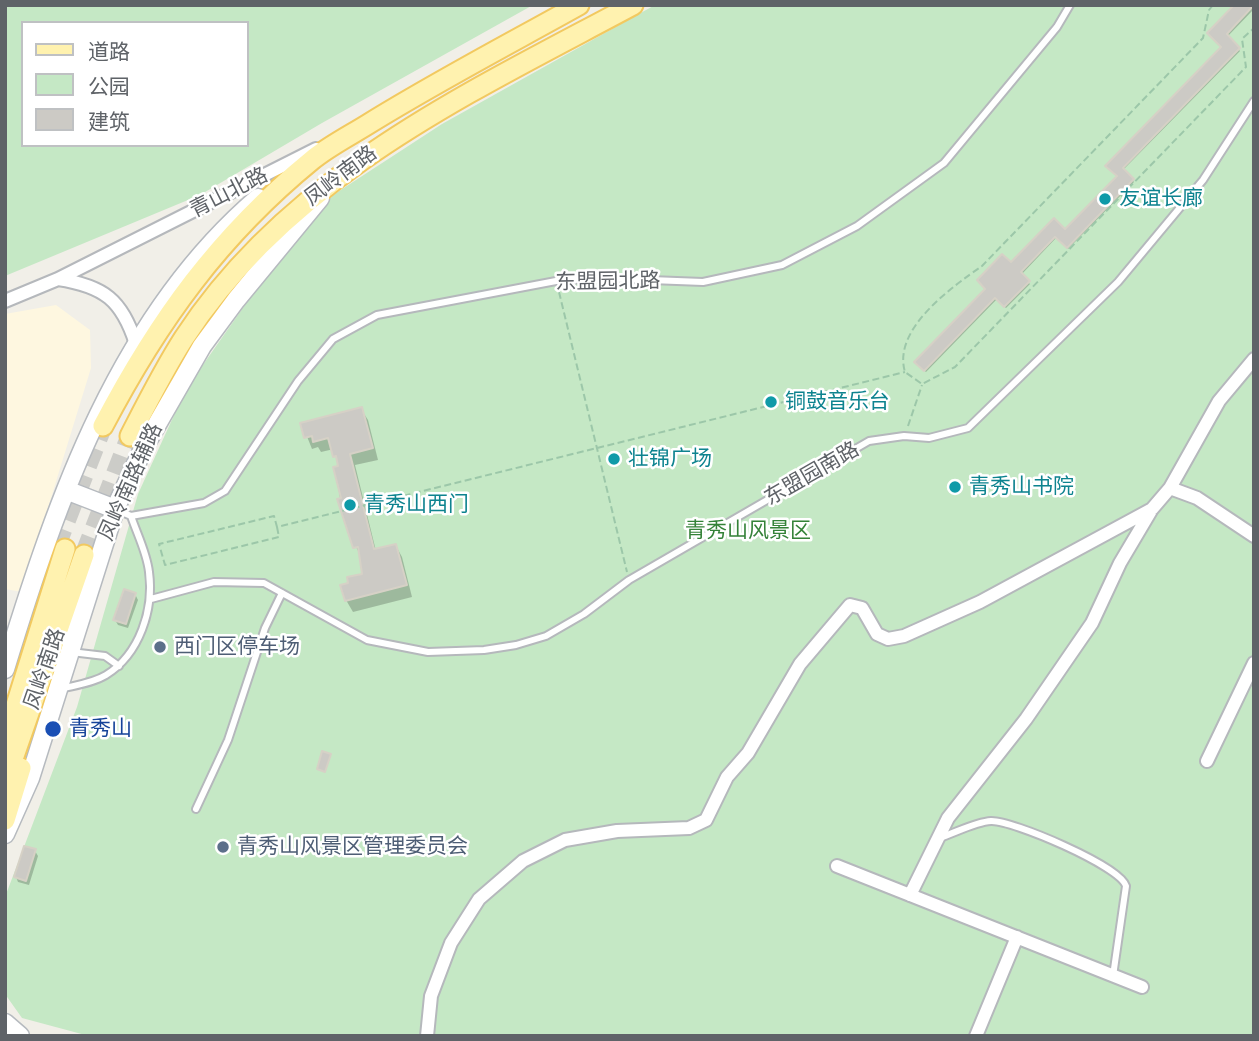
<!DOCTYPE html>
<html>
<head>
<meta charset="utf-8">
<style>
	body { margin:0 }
	#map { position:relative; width:1259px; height:1041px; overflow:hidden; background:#f1efe8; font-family:"Open Sans","Noto Sans SC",sans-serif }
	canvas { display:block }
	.frame { position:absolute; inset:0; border:7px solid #5f6368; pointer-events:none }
	.legend { position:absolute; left:21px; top:21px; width:228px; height:126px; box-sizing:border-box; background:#fff; border:2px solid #bfc1c3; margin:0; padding:9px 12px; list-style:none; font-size:21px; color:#5f6368 }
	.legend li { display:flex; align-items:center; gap:14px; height:35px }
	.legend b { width:35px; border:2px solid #bfc1c3 }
</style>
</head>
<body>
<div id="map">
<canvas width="1259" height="1041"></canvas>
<div class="frame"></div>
<ul class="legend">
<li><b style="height:9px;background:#fff2af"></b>道路</li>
<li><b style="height:19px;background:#c5e8c5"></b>公园</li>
<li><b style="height:19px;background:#cccac5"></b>建筑</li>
</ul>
</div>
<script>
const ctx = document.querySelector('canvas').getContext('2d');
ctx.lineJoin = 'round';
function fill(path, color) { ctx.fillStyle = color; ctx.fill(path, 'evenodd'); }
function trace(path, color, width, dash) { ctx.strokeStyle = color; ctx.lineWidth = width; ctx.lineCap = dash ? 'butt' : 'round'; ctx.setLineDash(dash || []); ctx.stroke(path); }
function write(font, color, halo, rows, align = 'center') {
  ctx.font = font + ' "Open Sans","Noto Sans SC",sans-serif'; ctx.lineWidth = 5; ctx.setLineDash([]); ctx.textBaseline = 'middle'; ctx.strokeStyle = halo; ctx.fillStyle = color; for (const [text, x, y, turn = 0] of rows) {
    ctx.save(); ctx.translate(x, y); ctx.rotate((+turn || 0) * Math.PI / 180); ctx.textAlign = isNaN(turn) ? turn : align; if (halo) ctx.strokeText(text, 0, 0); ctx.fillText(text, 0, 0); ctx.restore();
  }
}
const commercial = new Path2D(`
	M 56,305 L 90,330 L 91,368 L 22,592 L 5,589 L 5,314 Z`);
const green = new Path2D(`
	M 5,5 L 533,5 L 322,123 L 200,195 L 5,276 ZM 23,23 L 247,23 L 247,145 L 23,145 Z
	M 655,5 L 1254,5 L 1254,1036 L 89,1036 L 22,1018 L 5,994 L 5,897 L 77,707 L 138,494 L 186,389 L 273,265 L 333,195 L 442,124 Z`);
const shadow = new Path2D(`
	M 1254,5 L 1254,9 L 1227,37 L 1240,51 L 1123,170 L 1134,182 L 1068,249 L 1057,237 L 1021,275 L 1030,284 L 1006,308 L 997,299 L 926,372 L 917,364 L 1054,221 L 1065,232 L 1118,177 L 1109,168 L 1223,48 L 1210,35 Z
	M 361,409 L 368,420 L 378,460 L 355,465 L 376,551 L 396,546 L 402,557 L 412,597 L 353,612 L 346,600 L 364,575 L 362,559 L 344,522 L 335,468 L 340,467 L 334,449 L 321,452 L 318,447 L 312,449 L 302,424 Z
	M 135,594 L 138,600 L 128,628 L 118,625 L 115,620 Z
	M 35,851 L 38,856 L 29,885 L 18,882 L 16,877 Z`);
const building = new Path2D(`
	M 1234,5 L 1254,5 L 1227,34 L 1240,48 L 1123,168 L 1134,179 L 1067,248 L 1055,237 L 1021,272 L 1030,281 L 1004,307 L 995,298 L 924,371 L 914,362 L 985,289 L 977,280 L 1002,254 L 1011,262 L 1054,218 L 1065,229 L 1117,176 L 1105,166 L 1221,47 L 1207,33 Z
	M 362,407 L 373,448 L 350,454 L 374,549 L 396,544 L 407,585 L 345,601 L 340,585 L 348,583 L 347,577 L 362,574 L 358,547 L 353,548 L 337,499 L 341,498 L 333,467 L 338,466 L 336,456 L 333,457 L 328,438 L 313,442 L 312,436 L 304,438 L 300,423 Z
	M 124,589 L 136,593 L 126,624 L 113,620 Z
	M 322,751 L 331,754 L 325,772 L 317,769 Z
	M 24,846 L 36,849 L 26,881 L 14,877 Z`);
const primaryTunnel = new Path2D(`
	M 56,547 L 103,426
	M 84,555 L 130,436`);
const path = new Path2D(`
	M 1213,5 L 1209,10 L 1203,38 L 982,266 C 952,287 892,329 905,372 L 922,384 L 955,367 L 1246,67 L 1242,39 L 1254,28
	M 559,292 L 627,572
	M 908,426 L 922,385
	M 277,527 L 279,537 L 165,565 L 159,544 L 274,516 L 277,527 L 905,372`);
const lane = new Path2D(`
	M 131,516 L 204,503 L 225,491 L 298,381 L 333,339 L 377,315 L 556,281 L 598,278 L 703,282 L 782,265 L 857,226 L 944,163 L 1057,27 L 1070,5
	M 151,599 L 214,582 L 264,583 L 367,640 L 428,652 L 484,650 L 516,645 L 546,636 L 584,614 L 629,580 L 869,441 L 904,436 L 929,438 L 968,428 L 1118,282 L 1203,180 L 1254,101
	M 71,652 L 105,656 L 119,666
	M 60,689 C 76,685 93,683 106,675 C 140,654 154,609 149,572 C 147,553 137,534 131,516 L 117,510
	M 196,809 L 228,740 L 265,628 L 282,593
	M 939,838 C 955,833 975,822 991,821 C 1012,820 1120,866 1126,886 L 1113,976`);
const street = new Path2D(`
	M 58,279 C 104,286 122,300 136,344
	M 5,301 L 58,279 L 316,149
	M 1170,488 L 1197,498 L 1254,536
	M 1207,761 L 1254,663
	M 837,866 L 1142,987
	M 910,895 L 948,818 L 1026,719 L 1092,623 L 1120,563 L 1152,509 L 1170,488 L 1219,401 L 1254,359
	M 427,1036 L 431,996 L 451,943 L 479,899 L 523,861 L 565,840 L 617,831 L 689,828 L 706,820 L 727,777 L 748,753 L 800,664 L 850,605 L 862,608 L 877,634 L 888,639 L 904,636 L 980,602 L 1152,509
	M 976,1036 L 1017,937`);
const secondary = new Path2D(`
	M 66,490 L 115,509
	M 5,669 C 57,499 119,317 258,198
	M 5,834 L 30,778 L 115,509 L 144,447 L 202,346 L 236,300 L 320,198
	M 5,1023 L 20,1036`);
const primary = new Path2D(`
	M 103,426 C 158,321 219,236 312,160 C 329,146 351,135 370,123 C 438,81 509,44 579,5
	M 130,436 C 147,403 164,369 184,338 C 290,175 467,94 633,5
	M 5,740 L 65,549
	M 5,782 L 84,555
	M 5,820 L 21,768`);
const markers = [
	[1105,199,7,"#0f9aa8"],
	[771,402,7,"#0f9aa8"],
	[614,459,7,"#0f9aa8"],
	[955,487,7,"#0f9aa8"],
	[350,505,7,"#0f9aa8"],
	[160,647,7,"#5c6f8a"],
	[53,729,9,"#1a4fb4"],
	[223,847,7,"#5c6f8a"]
];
const streetNames = [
	["凤岭南路",341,176,-37],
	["青山北路",229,193,-27],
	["东盟园北路",608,282,-1],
	["东盟园南路",812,474,-30],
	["凤岭南路辅路",131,482,-66],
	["凤岭南路",45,669,-71]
];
const cultureNames = [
	["友谊长廊",1119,199],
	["铜鼓音乐台",785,402],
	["壮锦广场",628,459],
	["青秀山书院",969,487],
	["青秀山西门",364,505]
];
const parkNames = [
	["青秀山风景区",748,531]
];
const serviceNames = [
	["西门区停车场",174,647],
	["青秀山风景区管理委员会",237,847]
];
const transitNames = [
	["青秀山",69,729]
];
fill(commercial, '#fef7e0');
fill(green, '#c5e8c5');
fill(shadow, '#0003');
fill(building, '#cccac5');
trace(building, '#d6d1c6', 2);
trace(primaryTunnel, '#ccccc8', 19, [19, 10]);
trace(lane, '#b5b8bc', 10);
trace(street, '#b5b8bc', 16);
trace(secondary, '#b6babf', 21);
trace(primary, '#f2c960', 23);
trace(path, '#9cc7a9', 2, [7, 3.5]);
trace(lane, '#fff', 6);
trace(street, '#fff', 12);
trace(secondary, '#fff', 18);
trace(primary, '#fff2af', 19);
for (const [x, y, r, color] of markers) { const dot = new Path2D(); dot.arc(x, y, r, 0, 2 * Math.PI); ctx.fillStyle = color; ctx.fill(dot); trace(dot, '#fff', 2.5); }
write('21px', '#5f6368', '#fff', streetNames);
write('21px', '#0d838f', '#fff', cultureNames, 'left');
write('21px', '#348238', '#fff', parkNames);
write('21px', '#4e5e75', '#fff', serviceNames, 'left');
write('21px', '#164399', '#fff', transitNames, 'left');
</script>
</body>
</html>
